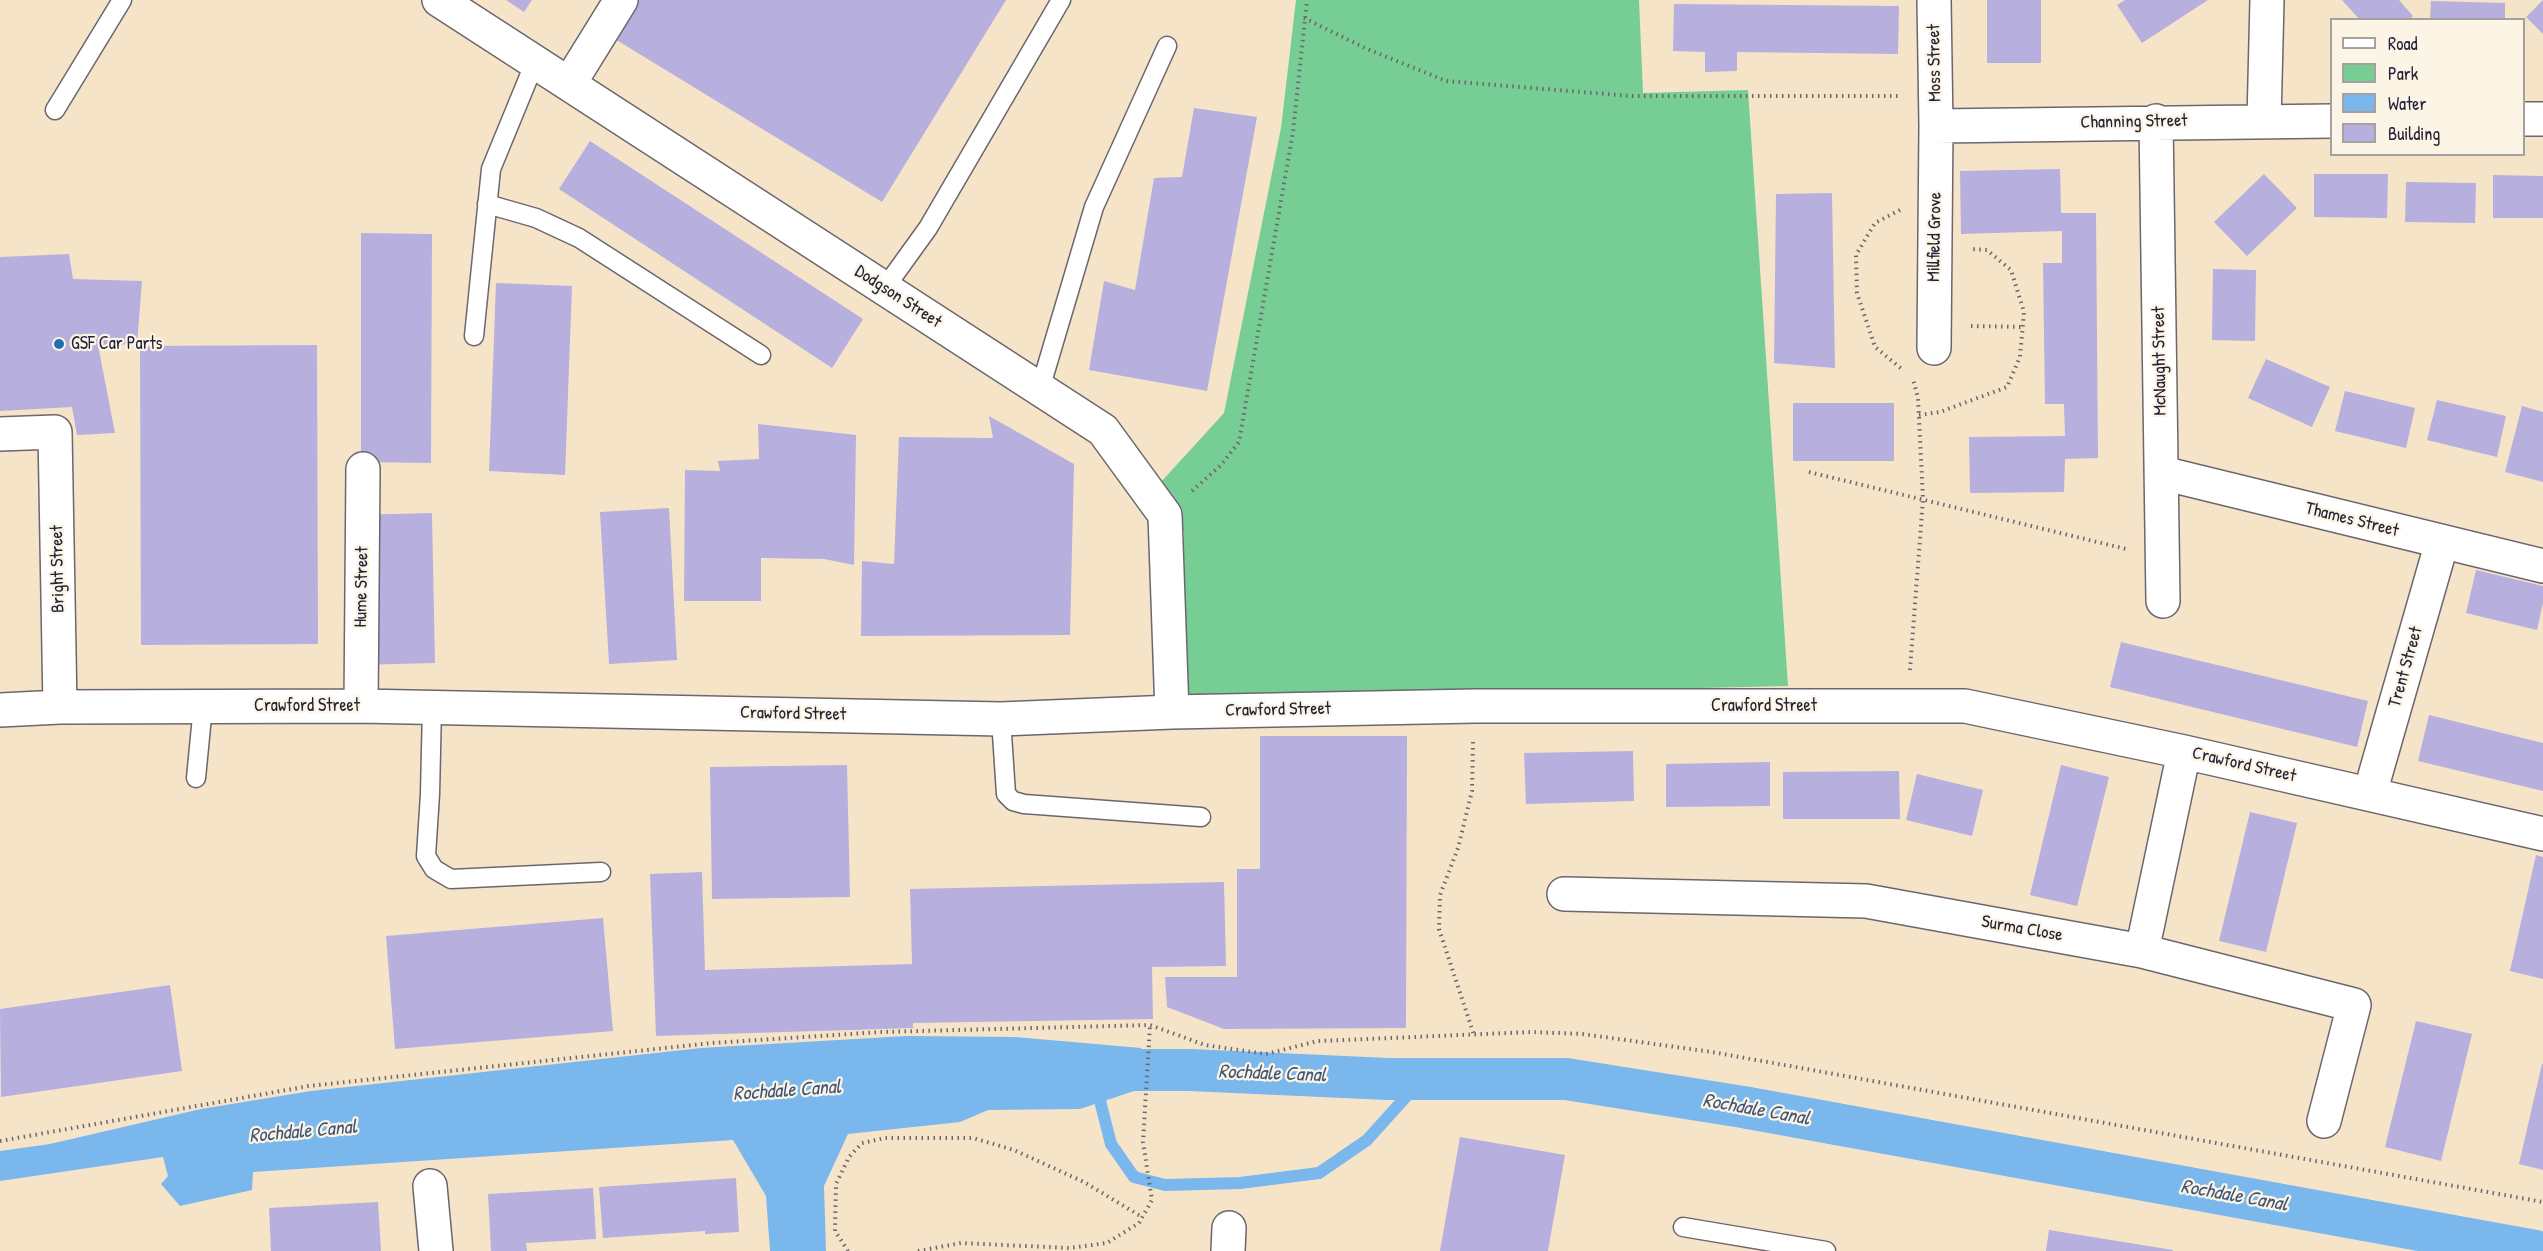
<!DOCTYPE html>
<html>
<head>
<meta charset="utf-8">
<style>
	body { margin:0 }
	#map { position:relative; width:2543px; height:1251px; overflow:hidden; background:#f6e4c9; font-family:"Patrick Hand",sans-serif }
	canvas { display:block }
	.legend { position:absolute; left:2330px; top:18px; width:195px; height:138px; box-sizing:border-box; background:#fcf5e5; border:2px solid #a5a1a1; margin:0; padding:8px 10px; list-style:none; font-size:18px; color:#22223b }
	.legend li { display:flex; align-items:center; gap:12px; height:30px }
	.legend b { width:30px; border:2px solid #a5a1a1 }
</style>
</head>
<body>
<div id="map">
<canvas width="2543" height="1251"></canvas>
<ul class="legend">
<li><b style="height:8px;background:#fff"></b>Road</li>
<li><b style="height:16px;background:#76ce94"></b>Park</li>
<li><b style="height:16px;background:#7ab7ed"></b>Water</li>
<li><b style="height:16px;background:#b7afde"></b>Building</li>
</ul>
</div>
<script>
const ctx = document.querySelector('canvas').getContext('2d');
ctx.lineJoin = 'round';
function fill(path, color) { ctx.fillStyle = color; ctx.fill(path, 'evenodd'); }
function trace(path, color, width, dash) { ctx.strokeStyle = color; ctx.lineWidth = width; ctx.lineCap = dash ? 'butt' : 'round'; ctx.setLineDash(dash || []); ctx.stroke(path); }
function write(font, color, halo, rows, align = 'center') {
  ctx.font = font + ' "Patrick Hand",sans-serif'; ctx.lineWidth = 4.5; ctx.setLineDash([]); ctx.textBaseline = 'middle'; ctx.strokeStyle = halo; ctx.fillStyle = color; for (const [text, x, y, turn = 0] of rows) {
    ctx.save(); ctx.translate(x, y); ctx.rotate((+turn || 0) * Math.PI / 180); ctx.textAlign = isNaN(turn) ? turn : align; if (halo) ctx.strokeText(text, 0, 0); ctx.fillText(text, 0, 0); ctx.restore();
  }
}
const green = new Path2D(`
	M 1296,0 L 1639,0 L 1643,93 L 1748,90 L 1788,686 L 1185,700 L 1184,532 L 1161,482 L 1224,413 L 1281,128 Z`);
const water = new Path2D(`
	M 906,1036 L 1015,1037 L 1141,1048 L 1140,1089 L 1080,1109 L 988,1110 L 960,1122 L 848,1134 L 824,1186 L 826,1251 L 770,1251 L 766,1196 L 733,1140 L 253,1172 L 252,1190 L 180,1206 L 161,1184 L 168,1176 L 163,1157 L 0,1181 L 0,1151 L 50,1144 L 201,1109 L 311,1091 L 701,1048 Z`);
const stream = new Path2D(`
	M 1097,1089 L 1111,1144 L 1134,1177 L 1165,1185 L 1240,1183 L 1319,1173 L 1367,1140 L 1422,1079`);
const canal = new Path2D(`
	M 1085,1070 L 1190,1070 L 1388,1079 L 1566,1079 L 1743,1107 L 2535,1251`);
const building = new Path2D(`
	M 506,0 L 532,0 L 524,12 Z
	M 626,0 L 1006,0 L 882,202 L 605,33 Z
	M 1987,0 L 2041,0 L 2041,63 L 1987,63 Z
	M 2125,0 L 2208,0 L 2142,43 L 2117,5 Z
	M 2342,0 L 2399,0 L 2413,16 L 2409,20 L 2360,20 Z
	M 2543,0 L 2543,34 L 2526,17 Z
	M 2431,1 L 2505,3 L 2505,20 L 2430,20 Z
	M 1674,4 L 1899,6 L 1898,54 L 1737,52 L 1737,71 L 1705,72 L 1705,52 L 1673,51 Z
	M 1194,108 L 1257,117 L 1207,391 L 1089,370 L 1104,281 L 1135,290 L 1154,178 L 1182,177 Z
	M 590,141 L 863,319 L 832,368 L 559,189 Z
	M 2060,169 L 2061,213 L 2096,213 L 2098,458 L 2065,459 L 2064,492 L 1970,493 L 1969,437 L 2065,436 L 2064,404 L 2045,404 L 2043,263 L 2062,263 L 2062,231 L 1961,234 L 1960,171 Z
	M 2264,174 L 2297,208 L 2247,256 L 2214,222 Z
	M 2314,174 L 2388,174 L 2387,218 L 2314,217 Z
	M 2493,175 L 2543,176 L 2543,218 L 2493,218 Z
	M 2406,182 L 2476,183 L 2475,223 L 2405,222 Z
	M 1832,193 L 1835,368 L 1774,363 L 1776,194 Z
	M 361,233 L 432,234 L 431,463 L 361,462 Z
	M 69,254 L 73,279 L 142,281 L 137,344 L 98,345 L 115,433 L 77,435 L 72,407 L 0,411 L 0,257 Z
	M 2213,269 L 2256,270 L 2255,341 L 2212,340 Z
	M 496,283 L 572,286 L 565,475 L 489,471 Z
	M 317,345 L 318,644 L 141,645 L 140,346 Z
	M 2266,359 L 2330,387 L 2312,427 L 2248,398 Z
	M 2345,391 L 2415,408 L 2406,448 L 2335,431 Z
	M 2437,400 L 2506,416 L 2497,457 L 2427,440 Z
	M 1793,403 L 1894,403 L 1894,461 L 1793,461 Z
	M 2522,406 L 2543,412 L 2543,482 L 2505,472 Z
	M 989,416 L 1074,464 L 1070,635 L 861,636 L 862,561 L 894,564 L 899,437 L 993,438 Z
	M 758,424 L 856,435 L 854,565 L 824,559 L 761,558 L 761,601 L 684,601 L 685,470 L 720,471 L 718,461 L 759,459 Z
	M 669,508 L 677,660 L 609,664 L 600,512 Z
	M 432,513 L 435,663 L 357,665 L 353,515 Z
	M 2476,570 L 2543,586 L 2543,603 L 2537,630 L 2466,613 Z
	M 2121,642 L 2368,701 L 2357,747 L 2110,687 Z
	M 2429,715 L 2543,743 L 2543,791 L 2418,761 Z
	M 1260,736 L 1407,736 L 1406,1028 L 1224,1029 L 1167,1007 L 1165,977 L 1237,977 L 1237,869 L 1260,869 Z
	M 1633,751 L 1634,801 L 1526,804 L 1524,753 Z
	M 1770,762 L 1770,806 L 1666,807 L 1666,764 Z
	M 847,765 L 850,897 L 712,899 L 710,767 Z
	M 2061,765 L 2109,777 L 2077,906 L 2030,895 Z
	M 1899,771 L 1900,819 L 1783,819 L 1783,772 Z
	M 1917,774 L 1983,790 L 1972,836 L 1906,820 Z
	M 2250,812 L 2297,823 L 2266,952 L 2219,941 Z
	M 2536,855 L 2543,857 L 2543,979 L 2510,971 Z
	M 702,872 L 705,970 L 912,964 L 910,889 L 1224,882 L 1226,966 L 1152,967 L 1153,1019 L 913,1023 L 913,1028 L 656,1036 L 650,874 Z
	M 603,918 L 613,1031 L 395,1049 L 386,936 Z
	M 170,985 L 182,1071 L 1,1097 L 0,1009 Z
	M 2416,1021 L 2472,1034 L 2441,1161 L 2385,1147 Z
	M 2542,1064 L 2543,1064 L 2543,1170 L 2519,1164 Z
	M 1460,1137 L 1565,1155 L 1548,1251 L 1440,1251 Z
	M 736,1178 L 739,1232 L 705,1234 L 705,1231 L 603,1238 L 599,1187 Z
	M 593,1188 L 596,1239 L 526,1243 L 527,1251 L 491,1251 L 488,1194 Z
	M 378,1202 L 381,1251 L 271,1251 L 269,1208 Z
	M 2049,1230 L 2173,1250 L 2173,1251 L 2046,1251 Z`);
const path = new Path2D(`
	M 1304,18 L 1365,48 L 1446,81 L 1632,96 L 1898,96
	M 1900,210 L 1875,223 L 1856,255 L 1857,293 L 1875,347 L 1903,370
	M 1971,326 L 2023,327
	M 1919,415 L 1940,412 L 2007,387 L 2020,357 L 2024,312 L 2011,270 L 1987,250 L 1971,249
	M 1809,472 L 2126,549
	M 1192,491 L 1221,465 L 1239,442 L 1293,132 L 1307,0
	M 1910,670 L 1923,499 L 1918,398 L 1913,379
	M 1473,742 L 1472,791 L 1458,848 L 1440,895 L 1439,929 L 1474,1035
	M 0,1141 L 309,1086 L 712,1043 L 881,1032 L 1150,1025 L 1205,1045 L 1266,1054 L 1318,1041 L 1532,1032 L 1582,1034 L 1712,1052 L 2543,1202
	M 848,1251 L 835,1231 L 836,1184 L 849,1157 L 862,1143 L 885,1138 L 973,1138 L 1014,1150 L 1084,1182 L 1142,1217
	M 918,1251 L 961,1243 L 1069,1248 L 1107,1243 L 1139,1223 L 1152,1200 L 1143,1142 L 1150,1025`);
const lane = new Path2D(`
	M 55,110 L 122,0
	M 487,204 L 536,218 L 579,238 L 761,355
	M 884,289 L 928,228 L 1061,0
	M 474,336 L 491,169 L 535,62
	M 1040,389 L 1094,207 L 1167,46
	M 432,707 L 430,794 L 426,856 L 434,869 L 451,879 L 601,872
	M 1001,719 L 1006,794 L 1013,801 L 1024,804 L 1201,817
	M 196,778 L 203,706
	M 1683,1227 L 1826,1251`);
const street = new Path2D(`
	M 439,0 L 1103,430 L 1165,515 L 1172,712
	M 1934,0 L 1936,126 L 1934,348
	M 569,84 L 621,0
	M 2524,119 L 2543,119
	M 2156,121 L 2163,601
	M 2264,121 L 2267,0
	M 1936,126 L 2332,121
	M 0,434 L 55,432 L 60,707
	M 2162,473 L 2543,566
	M 361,706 L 363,469
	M 0,710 L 60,707 L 361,706 L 1001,719 L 1172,712 L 1475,706 L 1965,706 L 2184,752 L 2543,834
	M 2370,793 L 2442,542
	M 1564,894 L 1866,901 L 2142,951 L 2354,1005 L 2324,1121
	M 2142,951 L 2184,752
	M 430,1186 L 436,1251
	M 1228,1251 L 1229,1228`);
const markers = [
	[59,344,6,"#1f6fb2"]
];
const streetNames = [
	["Moss Street",1935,63,-91],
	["Channing Street",2134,122,-1],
	["Millfield Grove",1935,237,-89],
	["Dodgson Street",898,297,33],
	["McNaught Street",2160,361,-91],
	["Thames Street",2352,520,14],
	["Bright Street",58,569,-91],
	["Hume Street",362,587,-89],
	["Trent Street",2406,667,-74],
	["Crawford Street",307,706],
	["Crawford Street",1764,706],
	["Crawford Street",1278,710,-1],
	["Crawford Street",793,714,1],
	["Crawford Street",2244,765,13],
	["Surma Close",2022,929,10]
];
const poiNames = [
	["GSF Car Parts",71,344]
];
const waterNames = [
	["Rochdale Canal",1272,1074,2],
	["Rochdale Canal",787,1091,-4],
	["Rochdale Canal",1756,1110,10],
	["Rochdale Canal",303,1132,-5],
	["Rochdale Canal",2234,1196,10]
];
fill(green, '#76ce94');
fill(water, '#7ab7ed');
trace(stream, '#7ab7ed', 12);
trace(canal, '#7ab7ed', 42);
fill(building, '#b7afde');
trace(lane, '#6c666d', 21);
trace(street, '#6c666d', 36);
trace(path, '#6c666d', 4, [1.5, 4.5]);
trace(lane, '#fff', 18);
trace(street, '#fff', 33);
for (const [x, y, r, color] of markers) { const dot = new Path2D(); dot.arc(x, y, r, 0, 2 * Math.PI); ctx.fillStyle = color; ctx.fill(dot); trace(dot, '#fcf5e5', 2); }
write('18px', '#22223b', '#fcf5e5', streetNames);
write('18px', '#22223b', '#fcf5e5', poiNames, 'left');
write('italic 20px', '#415679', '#fcf5e5', waterNames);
</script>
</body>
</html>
